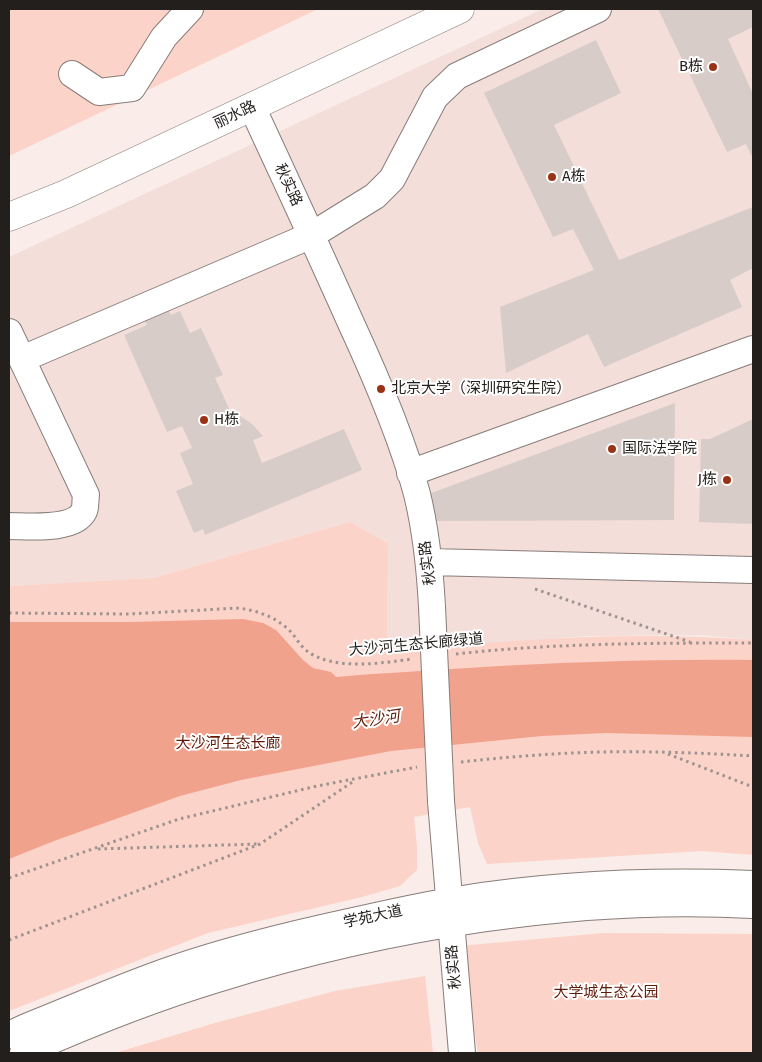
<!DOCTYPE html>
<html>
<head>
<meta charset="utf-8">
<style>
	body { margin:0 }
	#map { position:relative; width:762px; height:1062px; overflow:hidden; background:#f9ece9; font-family:"Fira Sans",sans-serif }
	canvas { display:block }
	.frame { position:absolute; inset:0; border:10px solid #231f1d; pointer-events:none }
</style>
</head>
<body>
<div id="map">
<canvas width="762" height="1062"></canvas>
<div class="frame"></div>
</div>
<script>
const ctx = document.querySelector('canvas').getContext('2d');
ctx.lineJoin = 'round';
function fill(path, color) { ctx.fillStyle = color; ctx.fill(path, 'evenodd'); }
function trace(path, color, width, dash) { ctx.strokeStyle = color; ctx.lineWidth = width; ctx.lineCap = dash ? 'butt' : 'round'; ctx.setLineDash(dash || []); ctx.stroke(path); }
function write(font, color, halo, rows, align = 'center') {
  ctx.font = font + ' "Fira Sans","Noto Sans SC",sans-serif'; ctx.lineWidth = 4; ctx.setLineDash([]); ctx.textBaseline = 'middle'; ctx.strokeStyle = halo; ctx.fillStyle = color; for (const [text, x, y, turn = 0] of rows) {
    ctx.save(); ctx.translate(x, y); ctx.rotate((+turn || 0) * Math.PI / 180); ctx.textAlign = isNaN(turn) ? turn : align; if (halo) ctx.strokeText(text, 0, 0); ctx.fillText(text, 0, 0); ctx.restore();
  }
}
const built = new Path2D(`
	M 543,9 L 753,9 L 753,640 L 700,635 L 587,636 L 387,651 L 388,543 L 350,522 L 153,578 L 9,586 L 9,257 Z`);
const green = new Path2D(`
	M 9,9 L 318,9 L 9,156 Z
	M 350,522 L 388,543 L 387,651 C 509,640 631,630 753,640 L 753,855 L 702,851 L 487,864 L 478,843 L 470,807 L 414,817 L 417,847 L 417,870 L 400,886 L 362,897 L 208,933 L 9,1011 L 9,586 L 153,578 Z
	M 604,933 L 753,934 L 753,1053 L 478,1053 L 459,946 Z
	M 425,976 L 433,1053 L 115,1053 L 215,1023 L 335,991 Z`);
const water = new Path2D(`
	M 243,619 L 263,623 L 276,630 L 303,660 L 313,668 L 331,672 L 336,677 C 380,673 424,671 468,668 C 563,662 658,659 753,660 L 753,737 L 606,733 L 542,736 L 391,751 L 241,780 L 180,796 L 54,841 L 9,859 L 9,622 L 130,622 Z`);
const building = new Path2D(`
	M 658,9 L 753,9 L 753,27 L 728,39 L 753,94 L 753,159 L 746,144 L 727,152 Z
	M 596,40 L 621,93 L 554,125 L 619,260 L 753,207 L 753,268 L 730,280 L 742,307 L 604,367 L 588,334 L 506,373 L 500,307 L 594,270 L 573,229 L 553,237 L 484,93 Z
	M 168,309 L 171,315 L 180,311 L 190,333 L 201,328 L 223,375 L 215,378 L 232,415 L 240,416 L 252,424 L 263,436 L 253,440 L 262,463 L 344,429 L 362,470 L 205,535 L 203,529 L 194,533 L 176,491 L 193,484 L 180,453 L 192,448 L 182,426 L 167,432 L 124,335 L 147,325 L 144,319 Z
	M 675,403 L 674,520 L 432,521 L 426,495 Z
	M 753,419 L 753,524 L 699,522 L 701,439 L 710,439 Z`);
const path = new Path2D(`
	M 535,589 L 690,642
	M 9,613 L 129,614 L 239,608 C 258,611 276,617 290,631 C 296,637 300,646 307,651 C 333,671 383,663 412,659
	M 456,654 C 555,643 654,643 753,643
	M 668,754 L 753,787
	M 461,762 C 507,757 554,753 601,752 C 652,751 703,753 753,756
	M 98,849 L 257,844
	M 9,878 L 179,819 L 317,786 L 417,767
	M 9,940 L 260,844 L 354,781`);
const minor = new Path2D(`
	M 72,74 L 99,92 L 132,88 L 164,37 L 190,9
	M 252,107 C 285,178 318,249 350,321 C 375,375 402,437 417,494 C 426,531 430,569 432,607
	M 9,332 L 86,495 C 85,500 86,507 84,511 C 74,531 28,526 9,526
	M 22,359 L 312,235 L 375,196 L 392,179 L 435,97 L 457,76 L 598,9
	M 410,473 L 753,349
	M 430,562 L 753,570
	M 441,801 L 462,1053
	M 9,1035 L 26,1027 C 74,1008 121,987 170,970 C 228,950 289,935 349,922 C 384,914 420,906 456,900 C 554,884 654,880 753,884
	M 23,1053 C 86,1025 151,999 217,979 C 386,927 576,895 753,905`);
const major = new Path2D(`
	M 9,217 L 66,194 L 460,9`);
const minorBridge = new Path2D(`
	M 432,607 L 441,801`);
const markers = [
	[713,67,5,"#9a3216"],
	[552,177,5,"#9a3216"],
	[381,389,5,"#9a3216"],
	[204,420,5,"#9a3216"],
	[612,449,5,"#9a3216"],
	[727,480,5,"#9a3216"]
];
const poiNames = [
	["B栋",703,67,"right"],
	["A栋",562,177],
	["北京大学（深圳研究生院）",391,389],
	["H栋",214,420],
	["国际法学院",622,449],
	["J栋",717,480,"right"]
];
const streetNames = [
	["丽水路",235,115,-25],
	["秋实路",288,185,65],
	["秋实路",428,563,-97],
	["大沙河生态长廊绿道",416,645,-5],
	["学苑大道",373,917,-12],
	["秋实路",454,967,-95]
];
const parkNames = [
	["大沙河生态长廊",228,744],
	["大学城生态公园",606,993]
];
const waterNames = [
	["大沙河",376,720,-8]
];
fill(built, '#f3ded9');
fill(green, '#fcd3c8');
fill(water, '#f1a28d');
fill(building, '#d8ccc9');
trace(minor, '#887d7a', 28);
trace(major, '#887d7a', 29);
trace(path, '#9c9390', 3, [2.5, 4]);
trace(minor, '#fff', 26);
trace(major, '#fff', 28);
trace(minorBridge, '#887d7a', 28, []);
trace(minorBridge, '#fff', 26);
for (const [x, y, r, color] of markers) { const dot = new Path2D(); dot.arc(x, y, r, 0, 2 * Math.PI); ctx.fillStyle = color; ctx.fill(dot); trace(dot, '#fff', 2); }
write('15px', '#231f1d', '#fff', poiNames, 'left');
write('15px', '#231f1d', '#fff', streetNames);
write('15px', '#5f1b08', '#fff', parkNames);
write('italic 16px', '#611d0a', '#fff', waterNames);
</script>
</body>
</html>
